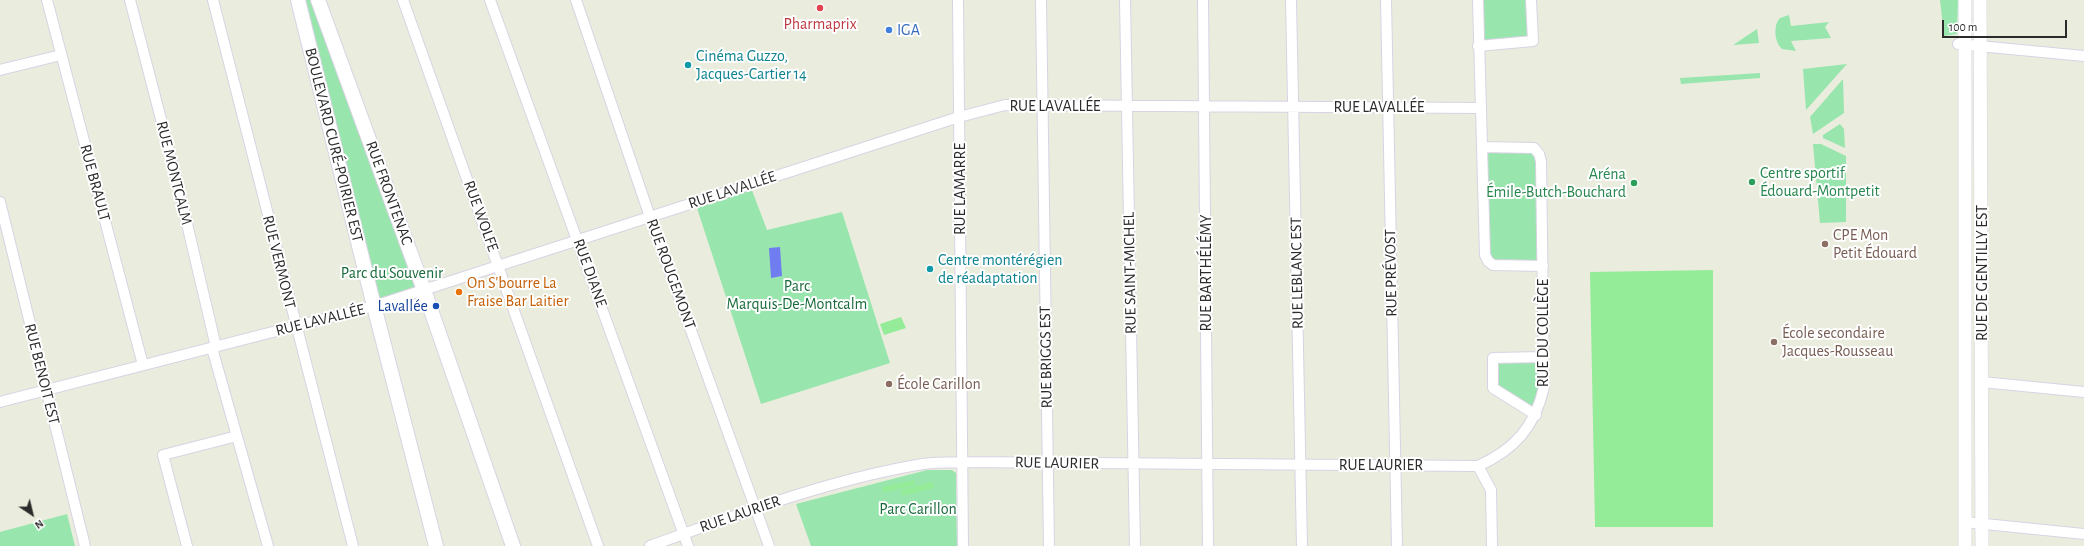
<!DOCTYPE html>
<html>
<head>
<meta charset="utf-8">
<style>
	body { margin:0 }
	#map { position:relative; width:2084px; height:546px; overflow:hidden; background:#eaeddd; font-family:"Alegreya Sans",sans-serif }
	canvas { display:block }
	.north { position:absolute; left:12px; top:494px; width:40px; height:40px; -webkit-text-stroke:3px #fff; paint-order:stroke; rotate:145deg; font-size:11px; font-weight:700; line-height:16px; text-align:center; color:#2b2b2b }
	.north::after { content:''; display:block; margin:auto; width:14px; height:18px; background:#2b2b2b; clip-path:polygon(50% 0,100% 100%,50% 72%,0 100%) }
	.scale { position:absolute; left:1942px; top:20px; width:125px; height:18px; box-sizing:border-box; border:2px solid #2b2b2b; border-top:0; padding-left:5px; font-size:12px; line-height:14px; white-space:nowrap; color:#2b2b2b; -webkit-text-stroke:3px #fff; paint-order:stroke }
</style>
</head>
<body>
<div id="map">
<canvas width="2084" height="546"></canvas>
<div class="north">N</div>
<div class="scale">100 m</div>
</div>
<script>
const ctx = document.querySelector('canvas').getContext('2d');
ctx.lineJoin = 'round';
function fill(path, color) { ctx.fillStyle = color; ctx.fill(path, 'evenodd'); }
function trace(path, color, width, dash) { ctx.strokeStyle = color; ctx.lineWidth = width; ctx.lineCap = dash ? 'butt' : 'round'; ctx.setLineDash(dash || []); ctx.stroke(path); }
function write(font, color, halo, rows, align = 'center') {
  ctx.font = font + ' "Alegreya Sans",sans-serif'; ctx.lineWidth = 4; ctx.setLineDash([]); ctx.textBaseline = 'middle'; ctx.strokeStyle = halo; ctx.fillStyle = color; for (const [text, x, y, turn = 0] of rows) {
    ctx.save(); ctx.translate(x, y); ctx.rotate((+turn || 0) * Math.PI / 180); ctx.textAlign = isNaN(turn) ? turn : align; if (halo) ctx.strokeText(text, 0, 0); ctx.fillText(text, 0, 0); ctx.restore();
  }
}
const green = new Path2D(`
	M 298,0 L 318,0 L 424,290 L 374,306 Z
	M 1478,0 L 1531,0 L 1533,41 L 1478,46 Z
	M 1940,0 L 1958,0 L 1957,34 L 1944,36 Z
	M 1789,15 L 1791,26 L 1829,22 L 1825,27 L 1831,38 L 1791,41 L 1796,51 L 1782,49 C 1774,42 1773,25 1780,18 Z
	M 1757,29 L 1759,43 L 1733,45 Z
	M 1847,64 L 1806,110 L 1803,69 Z
	M 1760,73 L 1760,78 L 1681,84 L 1680,78 Z
	M 1843,79 L 1844,113 L 1813,134 L 1810,117 Z
	M 1840,124 L 1844,129 L 1845,148 L 1823,138 L 1823,135 Z
	M 1813,144 L 1821,144 L 1846,156 L 1846,222 L 1820,223 Z
	M 1482,147 L 1534,148 L 1539,154 L 1543,266 L 1488,261 Z
	M 750,185 L 767,230 L 842,212 L 890,363 L 761,404 L 695,202 Z
	M 1543,357 L 1536,415 L 1493,388 L 1493,358 Z
	M 927,470 L 952,470 L 956,473 L 957,546 L 811,546 L 796,504 Z
	M 67,514 L 75,546 L 0,546 L 0,532 Z`);
const pitch = new Path2D(`
	M 1713,270 L 1713,527 L 1595,527 L 1590,272 Z
	M 901,317 L 906,328 L 884,335 L 880,324 Z
	M 914,480 L 916,485 L 883,493 L 882,487 Z
	M 933,482 L 934,488 L 902,496 L 901,490 Z`);
const water = new Path2D(`
	M 780,247 L 782,276 L 771,278 L 769,248 Z`);
const minor = new Path2D(`
	M 47,0 L 143,365
	M 130,0 L 176,177 L 216,347
	M 213,0 L 353,546
	M 403,0 L 598,546
	M 490,0 L 688,546
	M 576,0 L 650,217 L 769,546
	M 958,0 L 963,546
	M 1041,0 L 1049,546
	M 1125,0 L 1135,546
	M 1203,0 L 1208,546
	M 1291,0 L 1302,546
	M 1386,0 L 1397,546
	M 1478,0 L 1485,255 L 1488,261 L 1493,265 L 1543,266
	M 1958,44 L 2084,56
	M 1478,46 L 1533,41 L 1531,0
	M 0,70 L 61,55
	M 0,202 L 85,546
	M 212,348 L 268,546
	M 1982,382 L 2084,392
	M 0,402 L 374,306 L 959,117 L 1005,105 L 1481,108
	M 1536,415 L 1493,388 L 1493,358 L 1543,357
	M 1478,466 L 1491,490 L 1492,546
	M 1965,522 L 2084,534
	M 187,546 L 163,455 L 237,436
	M 650,546 C 737,515 825,481 917,465 C 932,462 947,463 962,462 L 1478,466 C 1514,450 1535,427 1544,387 L 1541,161 L 1539,154 L 1534,148 L 1482,147`);
const tertiary = new Path2D(`
	M 1980,0 L 1982,546
	M 1965,546 L 1965,0`);
const secondary = new Path2D(`
	M 298,0 L 374,306 L 436,546
	M 318,0 L 424,290 L 513,546`);
const markers = [
	[820,8,4,"#e0444e"],
	[889,30,4,"#3f7fe0"],
	[688,65,4,"#0f9aa8"],
	[1752,182,4,"#2e9e5b"],
	[1634,183,4,"#2e9e5b"],
	[1825,244,4,"#8d6e63"],
	[930,269,4,"#0f9aa8"],
	[459,292,4,"#e8710a"],
	[436,306,4,"#1a4fb4"],
	[1774,342,4,"#8d6e63"],
	[889,384,4,"#8d6e63"]
];
const healthNames = [
	["Pharmaprix",820,24]
];
const shopNames = [
	["IGA",897,30]
];
const cultureNames = [
	["Cinéma Guzzo,",696,56],
	["Jacques-Cartier 14",696,74],
	["Centre montérégien",938,260],
	["de réadaptation",938,278]
];
const streetNames = [
	["RUE LAVALLÉE",1055,106],
	["RUE LAVALLÉE",1379,107],
	["BOULEVARD CURÉ-POIRIER EST",334,145,76],
	["RUE MONTCALM",174,173,76],
	["RUE BRAULT",95,183,75],
	["RUE LAMARRE",960,189,-90],
	["RUE LAVALLÉE",732,190,-18],
	["RUE FRONTENAC",389,193,70],
	["RUE WOLFE",481,216,70],
	["RUE VERMONT",279,262,76],
	["RUE DIANE",590,273,70],
	["RUE SAINT-MICHEL",1130,273,-91],
	["RUE BARTHÉLÉMY",1206,273,-90],
	["RUE LEBLANC EST",1297,273,-91],
	["RUE PRÉVOST",1391,273,-91],
	["RUE DE GENTILLY EST",1982,273,-90],
	["RUE ROUGEMONT",671,274,70],
	["RUE LAVALLÉE",320,320,-14],
	["RUE DU COLLÈGE",1543,333,-90],
	["RUE BRIGGS EST",1046,357,-91],
	["RUE BENOIT EST",42,374,76],
	["RUE LAURIER",1057,463,1],
	["RUE LAURIER",1381,465],
	["RUE LAURIER",740,514,-19]
];
const leisureNames = [
	["Centre sportif",1760,173],
	["Édouard-Montpetit",1760,191],
	["Aréna",1626,174,"right"],
	["Émile-Butch-Bouchard",1626,192,"right"]
];
const educationNames = [
	["CPE Mon",1833,235],
	["Petit Édouard",1833,253],
	["École secondaire",1782,333],
	["Jacques-Rousseau",1782,351],
	["École Carillon",897,384]
];
const parkNames = [
	["Parc du Souvenir",392,273],
	["Parc",797,286],
	["Marquis-De-Montcalm",797,304],
	["Parc Carillon",918,509]
];
const foodNames = [
	["On S'bourre La",467,283],
	["Fraise Bar Laitier",467,301]
];
const transitNames = [
	["Lavallée",428,306]
];
fill(green, '#99e5ae');
fill(pitch, '#94ec99');
fill(water, '#6f7df1');
trace(minor, '#dad2e4', 12);
trace(tertiary, '#dad2e4', 14);
trace(secondary, '#dad2e4', 16);
trace(minor, '#fff', 10);
trace(tertiary, '#fff', 13);
trace(secondary, '#fff', 14);
for (const [x, y, r, color] of markers) { const dot = new Path2D(); dot.arc(x, y, r, 0, 2 * Math.PI); ctx.fillStyle = color; ctx.fill(dot); trace(dot, '#fff', 1.5); }
write('16px', '#be3a42', '#fff', healthNames);
write('16px', '#366cbe', '#fff', shopNames, 'left');
write('16px', '#0d838f', '#fff', cultureNames, 'left');
write('16px', '#2b2b2b', '#fff', streetNames);
write('16px', '#27864d', '#fff', leisureNames, 'left');
write('16px', '#785e54', '#fff', educationNames, 'left');
write('16px', '#196b3b', '#fff', parkNames);
write('16px', '#c56008', '#fff', foodNames, 'left');
write('16px', '#164399', '#fff', transitNames, 'right');
</script>
</body>
</html>
